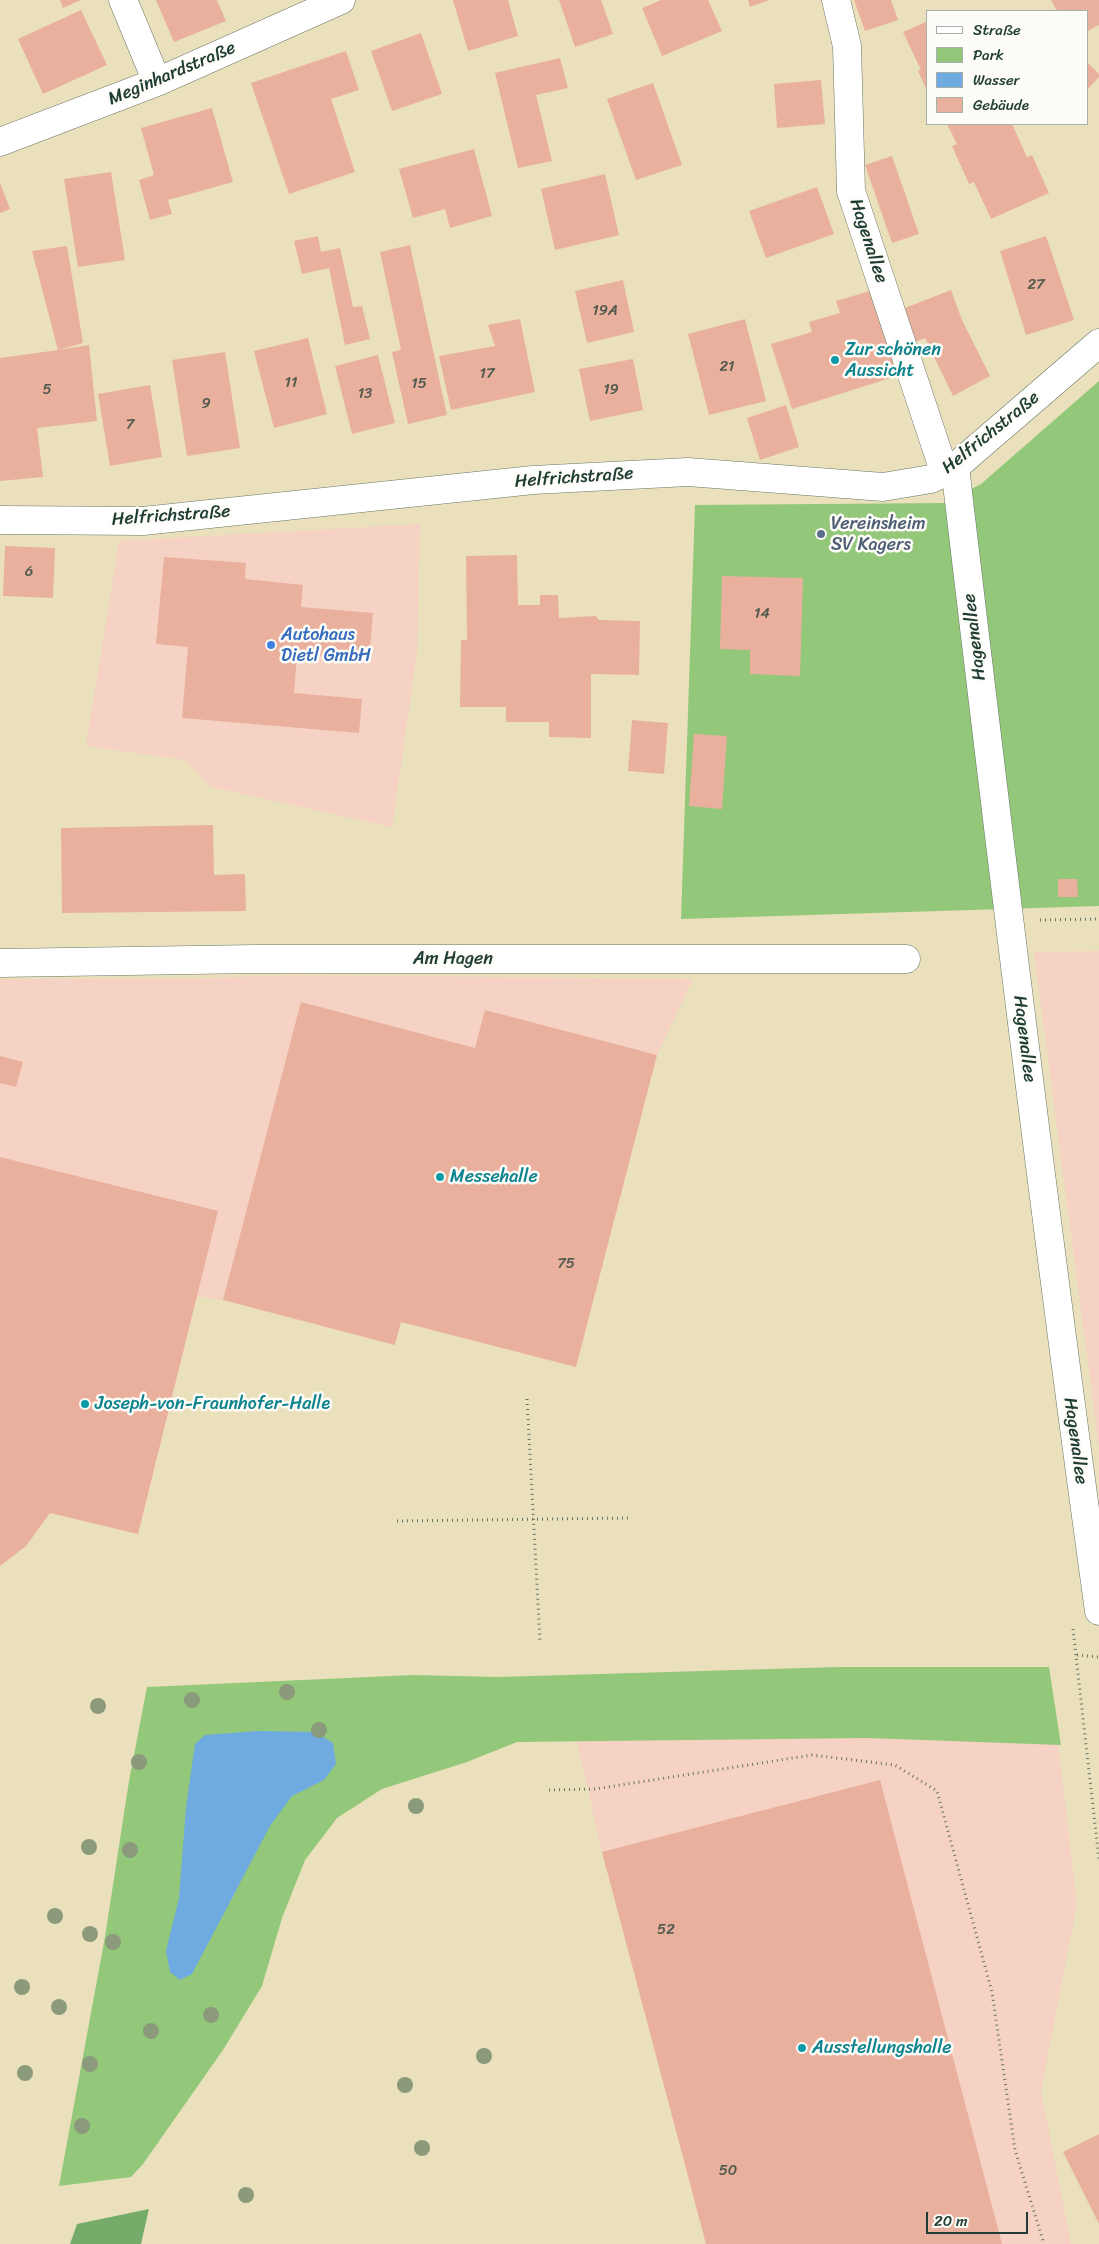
<!DOCTYPE html>
<html>
<head>
<meta charset="utf-8">
<style>
	body { margin:0 }
	#map { position:relative; width:1099px; height:2244px; overflow:hidden; background:#ebe0bc; font-family:Sriracha,sans-serif }
	canvas { display:block }
	.legend { position:absolute; left:926px; top:10px; width:162px; height:115px; box-sizing:border-box; background:#fdfcf7; border:1px solid #a4b0a9; margin:0; padding:6px 9px; list-style:none; font-size:15px; color:#1f3d34 }
	.legend li { display:flex; align-items:center; gap:10px; height:25px }
	.legend b { width:25px; border:1px solid #a4b0a9 }
	.scale { position:absolute; left:926px; top:2212px; width:102px; height:22px; box-sizing:border-box; border:2px solid #1f3d34; border-top:0; padding-left:6px; font-size:15px; line-height:18px; white-space:nowrap; color:#1f3d34; -webkit-text-stroke:4px #fdfcf7; paint-order:stroke }
</style>
</head>
<body>
<div id="map">
<canvas width="1099" height="2244"></canvas>
<ul class="legend">
<li><b style="height:6px;background:#fff"></b>Straße</li>
<li><b style="height:14px;background:#93c87a"></b>Park</li>
<li><b style="height:14px;background:#6fabe0"></b>Wasser</li>
<li><b style="height:14px;background:#e9b09e"></b>Gebäude</li>
</ul>
<div class="scale">20 m</div>
</div>
<script>
const ctx = document.querySelector('canvas').getContext('2d');
ctx.lineJoin = 'round';
function fill(path, color) { ctx.fillStyle = color; ctx.fill(path, 'evenodd'); }
function trace(path, color, width, dash) { ctx.strokeStyle = color; ctx.lineWidth = width; ctx.lineCap = dash ? 'butt' : 'round'; ctx.setLineDash(dash || []); ctx.stroke(path); }
function write(font, color, halo, rows, align = 'center') {
  ctx.font = font + ' Sriracha,sans-serif'; ctx.lineWidth = 5; ctx.setLineDash([]); ctx.textBaseline = 'middle'; ctx.strokeStyle = halo; ctx.fillStyle = color; for (const [text, x, y, turn = 0] of rows) {
    ctx.save(); ctx.translate(x, y); ctx.rotate((+turn || 0) * Math.PI / 180); ctx.textAlign = isNaN(turn) ? turn : align; if (halo) ctx.strokeText(text, 0, 0); ctx.fillText(text, 0, 0); ctx.restore();
  }
}
const built = new Path2D(`
	M 420,524 L 417,654 L 392,827 L 211,787 L 185,760 L 86,746 L 119,541 Z
	M 1099,951 L 1099,1447 L 1034,952 Z
	M 293,975 L 693,979 L 657,1055 L 576,1367 L 401,1322 L 395,1345 L 223,1300 L 197,1296 L 138,1534 L 50,1513 L 26,1546 L 0,1566 L 0,979 L 212,978 Z
	M 839,1667 L 1049,1667 L 1077,1904 L 1041,2091 L 1071,2244 L 706,2244 L 602,1852 L 562,1675 Z`);
const green = new Path2D(`
	M 1099,381 L 1099,906 L 681,919 L 695,505 L 944,503 L 981,484 Z
	M 839,1667 L 1049,1667 L 1061,1745 L 867,1738 L 517,1742 L 467,1762 L 382,1789 L 337,1818 L 305,1860 L 282,1918 L 262,1986 L 223,2050 L 143,2164 L 131,2177 L 59,2186 L 105,1937 L 129,1781 L 147,1687 L 413,1675 L 498,1677 Z`);
const forest = new Path2D(`
	M 149,2209 L 141,2244 L 70,2244 L 77,2224 Z`);
const water = new Path2D(`
	M 258,1731 L 315,1732 L 333,1743 L 336,1764 L 324,1780 L 292,1796 L 270,1826 L 192,1974 L 180,1980 L 170,1972 L 166,1951 L 179,1898 L 186,1807 L 195,1744 L 205,1735 Z`);
const building = new Path2D(`
	M 60,0 L 81,0 L 63,8 Z
	M 156,0 L 217,0 L 226,21 L 174,42 Z
	M 453,0 L 508,0 L 518,36 L 468,51 Z
	M 559,0 L 601,0 L 613,34 L 575,47 Z
	M 661,0 L 708,0 L 722,31 L 662,56 L 642,8 Z
	M 748,0 L 769,0 L 750,7 Z
	M 854,0 L 891,0 L 898,20 L 865,31 Z
	M 1051,0 L 1099,0 L 1099,25 L 1088,31 L 1088,11 L 1057,11 Z
	M 81,10 L 107,65 L 43,94 L 18,39 Z
	M 928,21 L 928,93 L 918,71 L 921,70 L 903,32 Z
	M 421,33 L 442,94 L 392,111 L 371,51 Z
	M 346,51 L 359,90 L 331,99 L 355,172 L 289,194 L 251,83 Z
	M 560,58 L 568,88 L 536,95 L 552,161 L 518,168 L 495,73 Z
	M 1088,63 L 1099,74 L 1099,77 L 1088,89 Z
	M 821,80 L 825,124 L 777,128 L 774,84 Z
	M 653,83 L 682,165 L 636,180 L 607,99 Z
	M 212,108 L 233,182 L 168,200 L 172,214 L 150,220 L 139,180 L 154,175 L 141,128 Z
	M 947,124 L 1012,124 L 1027,157 L 1032,155 L 1049,193 L 991,219 L 974,182 L 969,184 L 952,146 L 957,144 Z
	M 474,149 L 492,216 L 450,228 L 445,209 L 413,218 L 399,169 Z
	M 892,156 L 919,234 L 892,243 L 865,165 Z
	M 111,172 L 125,260 L 78,267 L 64,179 Z
	M 605,174 L 619,235 L 555,250 L 541,189 Z
	M 0,183 L 10,209 L 0,213 Z
	M 817,187 L 834,234 L 766,258 L 749,211 Z
	M 318,236 L 321,252 L 340,248 L 353,307 L 362,306 L 370,339 L 345,345 L 329,268 L 302,274 L 294,241 Z
	M 1046,236 L 1074,320 L 1026,335 L 1000,251 Z
	M 410,245 L 447,415 L 408,424 L 392,352 L 401,350 L 380,252 Z
	M 67,246 L 83,343 L 58,350 L 89,345 L 97,421 L 37,428 L 43,477 L 0,481 L 0,358 L 58,350 L 32,251 Z
	M 623,280 L 634,332 L 587,343 L 575,291 Z
	M 873,290 L 900,375 L 792,409 L 771,344 L 812,332 L 809,322 L 840,313 L 836,301 Z
	M 951,290 L 962,320 L 990,376 L 953,396 L 925,338 L 915,342 L 905,308 Z
	M 520,319 L 535,392 L 451,410 L 439,356 L 495,346 L 488,325 Z
	M 745,319 L 766,401 L 709,415 L 688,334 Z
	M 308,338 L 327,414 L 274,428 L 254,351 Z
	M 225,352 L 240,448 L 187,456 L 172,360 Z
	M 378,355 L 395,423 L 352,434 L 335,366 Z
	M 633,359 L 643,410 L 590,421 L 579,369 Z
	M 150,385 L 162,457 L 110,466 L 98,394 Z
	M 786,405 L 799,447 L 760,460 L 747,418 Z
	M 5,546 L 55,548 L 53,598 L 3,596 Z
	M 517,555 L 518,605 L 540,605 L 540,595 L 558,595 L 559,618 L 596,616 L 599,620 L 640,621 L 639,675 L 591,674 L 591,738 L 549,737 L 549,722 L 506,722 L 506,707 L 460,707 L 461,640 L 467,640 L 466,556 Z
	M 164,557 L 246,563 L 245,579 L 303,585 L 301,607 L 373,613 L 369,660 L 297,654 L 294,693 L 362,699 L 359,733 L 182,718 L 188,647 L 156,644 Z
	M 722,576 L 803,578 L 800,676 L 750,674 L 750,650 L 720,649 Z
	M 632,720 L 668,723 L 664,774 L 628,771 Z
	M 694,734 L 727,736 L 722,809 L 689,806 Z
	M 213,825 L 214,875 L 245,874 L 246,911 L 62,913 L 61,828 Z
	M 1058,879 L 1077,879 L 1078,897 L 1058,897 Z
	M 301,1002 L 475,1048 L 485,1010 L 657,1055 L 576,1367 L 401,1322 L 395,1345 L 223,1300 Z
	M 0,1056 L 23,1062 L 16,1087 L 0,1083 Z
	M 0,1157 L 218,1211 L 138,1534 L 50,1513 L 26,1546 L 0,1566 Z
	M 880,1780 L 1002,2244 L 706,2244 L 602,1852 Z
	M 1099,2134 L 1099,2224 L 1063,2152 Z`);
const path = new Path2D(`
	M 1040,920 L 1099,919
	M 527,1399 L 540,1640
	M 397,1521 L 629,1518
	M 1073,1629 L 1099,1860
	M 1077,1655 L 1099,1657
	M 549,1790 L 595,1789 L 812,1755 L 895,1765 L 937,1791 L 992,1992 L 1015,2150 L 1044,2244`);
const minor = new Path2D(`
	M 123,0 L 157,82
	M 836,0 L 847,46 L 851,191 L 945,474
	M 0,142 L 157,82 L 341,0
	M 955,467 C 1000,848 1046,1230 1099,1611
	M 0,520 L 143,521 L 533,480 L 688,472 L 883,487 L 931,479 L 955,467 L 1099,343
	M 0,963 L 256,959 L 906,959`);
const trees = [
	[287,1692],
	[192,1700],
	[98,1706],
	[319,1730],
	[139,1762],
	[416,1806],
	[89,1847],
	[130,1850],
	[55,1916],
	[90,1934],
	[113,1942],
	[22,1987],
	[59,2007],
	[211,2015],
	[151,2031],
	[484,2056],
	[90,2064],
	[25,2073],
	[405,2085],
	[82,2126],
	[422,2148],
	[246,2195]
];
const markers = [
	[835,360,5,"#0f9aa8"],
	[821,534,5,"#5c6f8a"],
	[271,645,5,"#3f7fe0"],
	[440,1177,5,"#0f9aa8"],
	[85,1404,5,"#0f9aa8"],
	[802,2048,5,"#0f9aa8"]
];
const numberNames = [
	["27",1036,285],
	["19A",605,311],
	["21",727,367],
	["17",487,374],
	["11",291,383],
	["15",419,384],
	["5",47,390],
	["19",611,390],
	["13",365,394],
	["9",206,404],
	["7",130,425],
	["6",29,572],
	["14",762,614],
	["75",566,1264],
	["52",666,1930],
	["50",728,2171]
];
const streetNames = [
	["Meginhardstraße",172,74,-23],
	["Hagenallee",868,241,72],
	["Helfrichstraße",991,433,-39],
	["Helfrichstraße",574,478,-4],
	["Helfrichstraße",171,516,-4],
	["Hagenallee",975,637,-97],
	["Am Hagen",453,959],
	["Hagenallee",1024,1039,83],
	["Hagenallee",1075,1441,82]
];
const cultureNames = [
	["Zur schönen",845,350],
	["Aussicht",845,371],
	["Messehalle",450,1177],
	["Joseph-von-Fraunhofer-Halle",95,1404],
	["Ausstellungshalle",812,2048]
];
const serviceNames = [
	["Vereinsheim",831,524],
	["SV Kagers",831,545]
];
const shopNames = [
	["Autohaus",281,635],
	["Dietl GmbH",281,656]
];
fill(built, '#f5d2c3');
fill(green, '#93c87a');
fill(forest, '#76ac6a');
fill(water, '#6fabe0');
fill(building, '#e9b09e');
trace(minor, '#667664', 29);
trace(path, '#667664', 3, [1, 4]);
trace(minor, '#fff', 28);
ctx.fillStyle = '#8b9a7b';
for (const [x, y] of trees) { ctx.beginPath(); ctx.arc(x, y, 8, 0, 2 * Math.PI); ctx.fill(); }
for (const [x, y, r, color] of markers) { const dot = new Path2D(); dot.arc(x, y, r, 0, 2 * Math.PI); ctx.fillStyle = color; ctx.fill(dot); trace(dot, '#fdfcf7', 2); }
write('15px', '#525a4e', null, numberNames);
write('18px', '#1f3d34', '#fdfcf7', streetNames);
write('18px', '#0d838f', '#fdfcf7', cultureNames, 'left');
write('18px', '#4e5e75', '#fdfcf7', serviceNames, 'left');
write('18px', '#366cbe', '#fdfcf7', shopNames, 'left');
</script>
</body>
</html>
